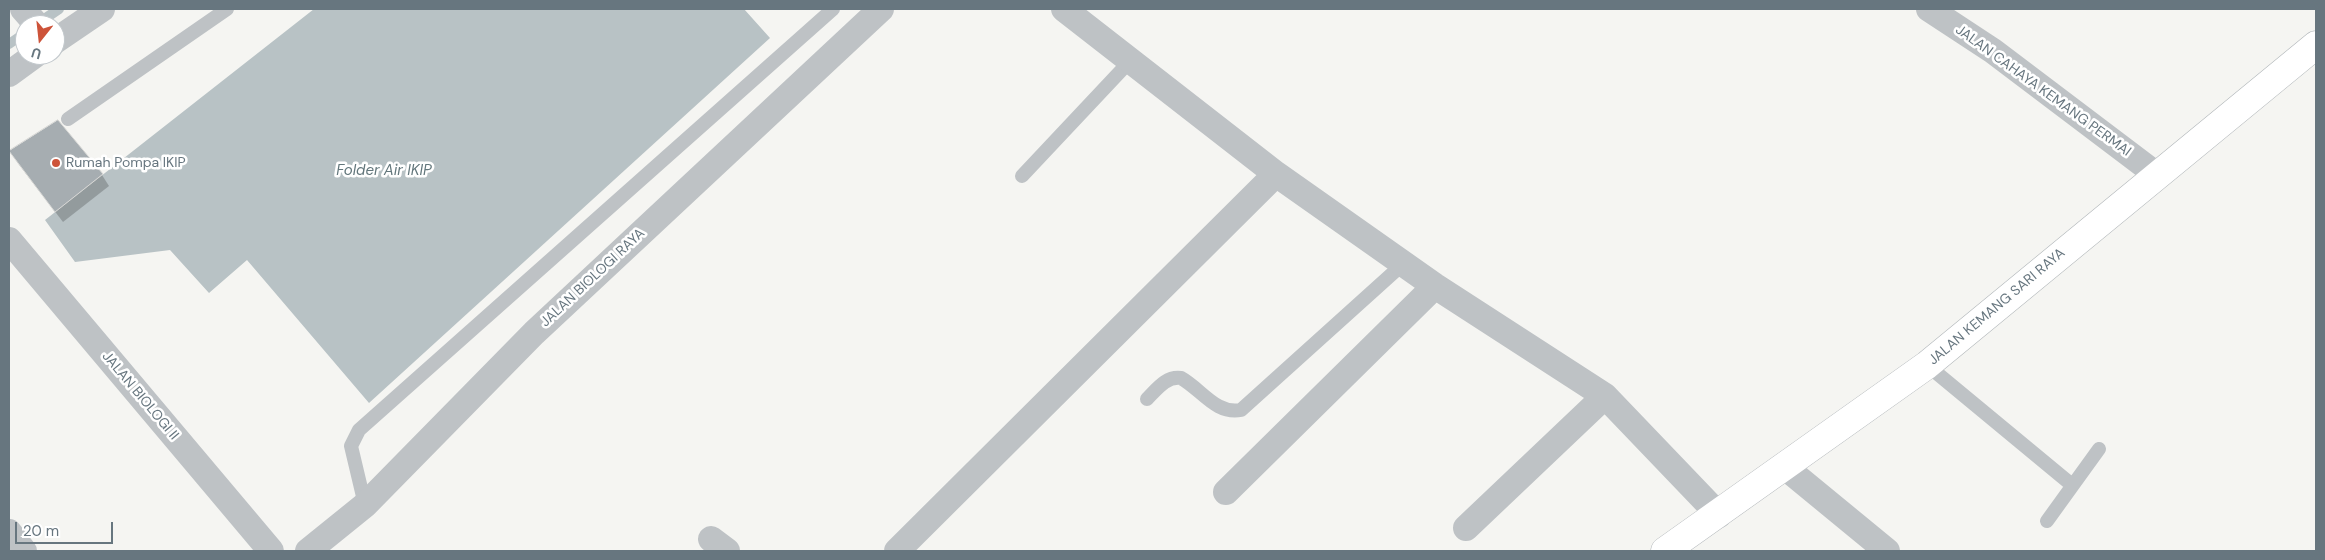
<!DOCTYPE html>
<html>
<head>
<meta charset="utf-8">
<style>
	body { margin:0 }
	#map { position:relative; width:2325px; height:560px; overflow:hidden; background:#f5f5f2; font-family:"DM Sans",sans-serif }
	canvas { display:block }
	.frame { position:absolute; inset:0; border:10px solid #67767f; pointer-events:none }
	.north { position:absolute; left:15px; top:15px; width:50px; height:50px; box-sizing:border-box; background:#fff; border:1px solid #c2c8cc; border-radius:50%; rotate:196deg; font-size:14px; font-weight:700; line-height:20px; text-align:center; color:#67767f }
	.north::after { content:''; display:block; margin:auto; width:18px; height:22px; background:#cd5339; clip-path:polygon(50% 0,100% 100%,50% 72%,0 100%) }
	.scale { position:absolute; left:15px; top:522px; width:98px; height:22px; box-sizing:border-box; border:2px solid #67767f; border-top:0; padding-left:6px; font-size:15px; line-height:18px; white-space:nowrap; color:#67767f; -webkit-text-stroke:4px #fff; paint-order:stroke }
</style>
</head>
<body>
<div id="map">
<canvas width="2325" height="560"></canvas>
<div class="frame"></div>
<div class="north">U</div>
<div class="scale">20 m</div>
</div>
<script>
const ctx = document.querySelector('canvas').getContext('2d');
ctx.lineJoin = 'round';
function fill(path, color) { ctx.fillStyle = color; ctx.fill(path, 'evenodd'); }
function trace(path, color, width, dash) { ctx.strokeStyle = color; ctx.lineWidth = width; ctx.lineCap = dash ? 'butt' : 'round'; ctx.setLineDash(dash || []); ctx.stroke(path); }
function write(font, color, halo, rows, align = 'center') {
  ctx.font = font + ' "DM Sans",sans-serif'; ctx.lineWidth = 5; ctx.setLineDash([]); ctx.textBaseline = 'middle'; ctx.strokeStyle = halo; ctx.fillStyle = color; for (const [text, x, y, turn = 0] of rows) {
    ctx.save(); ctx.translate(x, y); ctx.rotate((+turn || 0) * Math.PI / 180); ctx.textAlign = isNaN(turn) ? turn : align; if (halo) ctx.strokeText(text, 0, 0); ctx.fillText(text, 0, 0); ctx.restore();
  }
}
const water = new Path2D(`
	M 314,9 L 744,9 L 770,38 L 369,403 L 247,260 L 209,293 L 170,250 L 75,262 L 45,220 Z`);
const shadow = new Path2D(`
	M 58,122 L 102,175 L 109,186 L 63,222 L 17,162 Z`);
const stream = new Path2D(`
	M 37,24 L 59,9
	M 9,44 L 25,33`);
const building = new Path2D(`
	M 58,120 L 103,174 L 55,212 L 9,151 Z`);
const lane = new Path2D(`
	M 68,119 L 227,9
	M 1022,176 L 1132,59
	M 1927,365 L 2072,485
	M 1147,399 C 1157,389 1166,376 1181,378 C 1201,389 1216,415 1241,410 L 1403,264
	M 365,505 L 351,446 L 359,430 L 833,9
	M 2047,521 L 2099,449`);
const street = new Path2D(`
	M 23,9 L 37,25
	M 1064,9 L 1276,174 L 1435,286 L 1605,396 L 1719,515
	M 1929,9 L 1993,51 L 2157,175
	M 55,41 L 102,9
	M 9,74 L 35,55
	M 9,240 L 271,551
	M 1786,468 L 1887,551
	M 1226,492 L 1435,286
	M 1466,528 L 1605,396
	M 9,532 L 24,551
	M 711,539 L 727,551
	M 308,551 L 365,505 L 534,333 L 881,9
	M 897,551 L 1276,174`);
const secondary = new Path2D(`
	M 1665,551 L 1927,365 L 2316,45`);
const markers = [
	[56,163,5,"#cd5339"]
];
const streetNames = [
	["JALAN CAHAYA KEMANG PERMAI",2043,91,36],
	["JALAN BIOLOGI RAYA",593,278,-43],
	["JALAN KEMANG SARI RAYA",1997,307,-40],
	["JALAN BIOLOGI II",140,396,50]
];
const poiNames = [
	["Rumah Pompa IKIP",66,163]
];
const waterNames = [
	["Folder Air IKIP",384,171]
];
fill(water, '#b8c2c5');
fill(shadow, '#0003');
trace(stream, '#b8c2c5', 10);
fill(building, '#a6adb1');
trace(building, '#d6d6d4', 1);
trace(secondary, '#b1b6b9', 29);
trace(lane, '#bec2c5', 14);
trace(street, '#bec2c5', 26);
trace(secondary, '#fff', 28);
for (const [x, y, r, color] of markers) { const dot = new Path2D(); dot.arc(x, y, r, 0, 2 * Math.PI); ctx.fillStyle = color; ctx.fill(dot); trace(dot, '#fff', 2); }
write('14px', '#67767f', '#fff', streetNames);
write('14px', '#67767f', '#fff', poiNames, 'left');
write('italic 15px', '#63777c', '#fff', waterNames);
</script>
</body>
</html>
